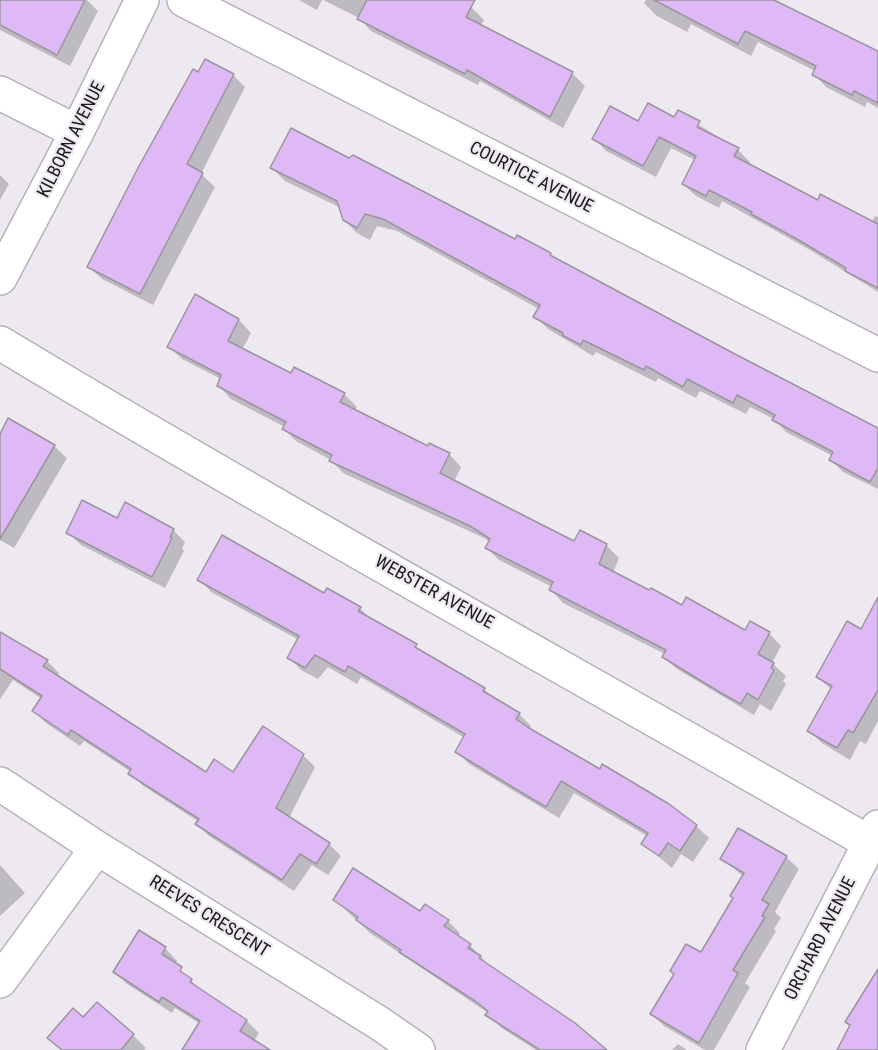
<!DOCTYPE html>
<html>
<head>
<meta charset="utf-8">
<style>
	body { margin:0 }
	canvas { display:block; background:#eee9f1 }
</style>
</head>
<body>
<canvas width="878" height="1050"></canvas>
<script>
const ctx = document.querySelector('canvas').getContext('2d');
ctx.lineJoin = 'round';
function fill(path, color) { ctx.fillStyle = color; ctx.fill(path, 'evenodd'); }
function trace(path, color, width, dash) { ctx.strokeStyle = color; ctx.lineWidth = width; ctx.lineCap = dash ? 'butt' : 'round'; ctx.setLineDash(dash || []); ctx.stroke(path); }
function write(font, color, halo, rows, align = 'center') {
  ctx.font = font + ' "Roboto Condensed",sans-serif'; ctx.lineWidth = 4.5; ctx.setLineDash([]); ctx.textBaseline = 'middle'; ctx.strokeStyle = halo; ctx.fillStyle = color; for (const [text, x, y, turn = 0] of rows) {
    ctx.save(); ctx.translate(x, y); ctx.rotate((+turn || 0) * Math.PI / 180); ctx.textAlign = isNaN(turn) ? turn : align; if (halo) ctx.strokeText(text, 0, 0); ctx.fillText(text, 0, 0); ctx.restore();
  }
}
const shadow = new Path2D(`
	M 0,0 L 87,0 L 98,11 L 70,66 L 0,30 Z
	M 299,0 L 322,0 L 317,10 Z
	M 323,0 L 458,0 L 471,7 L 484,20 L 480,26 L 572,73 L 585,86 L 563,128 L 480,81 L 478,85 L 371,31 L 359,18 Z
	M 646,0 L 770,0 L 878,53 L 878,108 L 867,102 L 865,107 L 826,87 L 814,74 L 815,71 L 758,42 L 751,56 L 691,24 L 687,32 L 657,16 L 644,3 Z
	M 198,74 L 233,75 L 245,87 L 201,174 L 215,187 L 153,305 L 102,279 L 89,267 Z
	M 679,112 L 738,150 L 750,162 L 748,165 L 818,202 L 871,223 L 875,216 L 878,217 L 878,292 L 810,250 L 722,201 L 719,208 L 696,196 L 683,184 L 695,160 L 671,148 L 656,177 L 606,151 L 594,138 L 639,123 L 675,119 Z
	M 272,168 L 516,241 L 550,254 L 556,260 L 878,430 L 878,489 L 843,472 L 831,460 L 833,456 L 786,432 L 774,419 L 750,407 L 746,414 L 700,391 L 696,398 L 658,378 L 656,382 L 596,352 L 593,356 L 548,329 L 535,316 L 539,309 L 397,231 L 377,226 L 370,240 L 357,233 L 344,220 L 341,208 L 285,181 Z
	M 0,175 L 9,184 L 0,200 Z
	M 195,296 L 239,320 L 251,333 L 242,350 L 292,375 L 344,394 L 357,407 L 354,411 L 429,448 L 449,454 L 461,467 L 454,482 L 574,543 L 606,545 L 619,558 L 613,573 L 682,607 L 745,632 L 769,633 L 781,646 L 772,663 L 786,676 L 783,681 L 786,684 L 771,711 L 760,704 L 754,715 L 677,669 L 664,657 L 665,654 L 563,603 L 551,590 L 552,587 L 499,560 L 487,548 L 490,542 L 484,538 L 343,473 L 331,460 L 296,441 L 284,429 L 285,427 L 231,399 L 219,386 L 221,379 L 182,359 L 169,347 Z
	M 0,437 L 54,446 L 67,458 L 14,548 L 0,540 Z
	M 118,520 L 173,530 L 185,542 L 182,549 L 184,551 L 165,588 L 81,545 L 68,533 Z
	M 199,579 L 325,595 L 360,608 L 372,621 L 484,689 L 495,700 L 519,714 L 531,726 L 530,730 L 696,826 L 709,838 L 693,862 L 681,854 L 672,868 L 643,844 L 647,836 L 574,793 L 559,818 L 469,764 L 457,752 L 465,738 L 361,677 L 357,684 L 328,667 L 318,679 L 301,670 L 289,657 L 299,640 L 211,592 Z
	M 878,600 L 878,721 L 866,744 L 860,741 L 850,760 L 822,743 L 809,731 L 832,690 L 817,677 L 862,631 Z
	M 0,633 L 47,661 L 59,673 L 56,677 L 206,774 L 234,774 L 303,755 L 315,767 L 289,818 L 329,844 L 341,856 L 328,875 L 312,865 L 294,891 L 209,836 L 197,824 L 199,822 L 142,785 L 131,772 L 84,741 L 80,746 L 46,723 L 34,711 L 42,699 L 13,680 L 0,699 Z
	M 786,857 L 799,869 L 775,912 L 781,918 L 774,929 L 776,931 L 745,983 L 750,987 L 714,1050 L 705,1050 L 664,1026 L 652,1014 L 701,954 L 734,898 L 743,876 L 722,859 Z
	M 0,865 L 25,893 L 0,916 Z
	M 334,899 L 421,913 L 448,921 L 460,933 L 458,937 L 470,945 L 491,968 L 604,1050 L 536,1050 L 500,1027 L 488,1013 L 370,933 Z
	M 165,948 L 177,961 L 175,965 L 204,993 L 247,1021 L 259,1033 L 254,1041 L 268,1050 L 192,1050 L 200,1024 L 175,1008 L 172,1013 L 127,984 L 115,972 Z
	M 97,1004 L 133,1035 L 146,1048 L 144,1050 L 62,1050 L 49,1038 L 84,1019 Z
	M 678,1044 L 687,1050 L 672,1050 Z`);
const building = new Path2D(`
	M 0,0 L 85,0 L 57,55 L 0,25 Z
	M 367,0 L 475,0 L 466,17 L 573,72 L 550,117 L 467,70 L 465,74 L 357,19 Z
	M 654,0 L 774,0 L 878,51 L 878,103 L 854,91 L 852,95 L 812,75 L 816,66 L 745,31 L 738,44 Z
	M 205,59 L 234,74 L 187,164 L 203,173 L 140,294 L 87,267 L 139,166 L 193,69 L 198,72 Z
	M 648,103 L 674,117 L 678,110 L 700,121 L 697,127 L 739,148 L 734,156 L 818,200 L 820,194 L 878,224 L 878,288 L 845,271 L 846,268 L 795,238 L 751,214 L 752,212 L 709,190 L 706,196 L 682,184 L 696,156 L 659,137 L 643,166 L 592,139 L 610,106 L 638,121 Z
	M 291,128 L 349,158 L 353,155 L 515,239 L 517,235 L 551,253 L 550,255 L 733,353 L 878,428 L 878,468 L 870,482 L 829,460 L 833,452 L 772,420 L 775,415 L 737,395 L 733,403 L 687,379 L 683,387 L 646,366 L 644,370 L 583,340 L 581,345 L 562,335 L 563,333 L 533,317 L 540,305 L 383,219 L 365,214 L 357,228 L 343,220 L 337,201 L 270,168 Z
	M 195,294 L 239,319 L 228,341 L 291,373 L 294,367 L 345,393 L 340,402 L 428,446 L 429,443 L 450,453 L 440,473 L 574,541 L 580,530 L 607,544 L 599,564 L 649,590 L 651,588 L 682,605 L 686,597 L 745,630 L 750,621 L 770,632 L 758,654 L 774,663 L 771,668 L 774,670 L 758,700 L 747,693 L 741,704 L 721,693 L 662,657 L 666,650 L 549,590 L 553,582 L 485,548 L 490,539 L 470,526 L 329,461 L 332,455 L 282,429 L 286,422 L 217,386 L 221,375 L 167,347 Z
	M 8,418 L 55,445 L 0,539 L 0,434 Z
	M 82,500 L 117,518 L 125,502 L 174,529 L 170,537 L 172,538 L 152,577 L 66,533 Z
	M 222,535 L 324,593 L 327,588 L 361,607 L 358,611 L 417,644 L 415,647 L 485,688 L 483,691 L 520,713 L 516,719 L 529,728 L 600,769 L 602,764 L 669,804 L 697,825 L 680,851 L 668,843 L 659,856 L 641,844 L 648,833 L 561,781 L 546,807 L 514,788 L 455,752 L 465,734 L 348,666 L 345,672 L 315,655 L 305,668 L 287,658 L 299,636 L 197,580 Z
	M 878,597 L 878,690 L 853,733 L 848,730 L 837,748 L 807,731 L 832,686 L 816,677 L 847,621 L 861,629 Z
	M 0,632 L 48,660 L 43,666 L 206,772 L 214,759 L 233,772 L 263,726 L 304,754 L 276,808 L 330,843 L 316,864 L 300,854 L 282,880 L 195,824 L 199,819 L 128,774 L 131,769 L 71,730 L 68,735 L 32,711 L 42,696 L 0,669 Z
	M 738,828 L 787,856 L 762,900 L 769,904 L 762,916 L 765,917 L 733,970 L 738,973 L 699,1043 L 650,1014 L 674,974 L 670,971 L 686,944 L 701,952 L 733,898 L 730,896 L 744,873 L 720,859 Z
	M 353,868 L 420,911 L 425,904 L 449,920 L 444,926 L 471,944 L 468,948 L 481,956 L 479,958 L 575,1023 L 607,1050 L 540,1050 L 485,1015 L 488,1011 L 475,1001 L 399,952 L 401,950 L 356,920 L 358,917 L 333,900 Z
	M 139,930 L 166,947 L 162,954 L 182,967 L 180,971 L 192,979 L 190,982 L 247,1020 L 240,1031 L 270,1050 L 182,1050 L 200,1021 L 162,997 L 159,1002 L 113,972 Z
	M 878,969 L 878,1050 L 837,1050 L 850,1025 L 845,1022 Z
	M 97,1002 L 134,1034 L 121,1050 L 62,1050 L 47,1038 L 73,1008 L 83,1017 Z`);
const minor = new Path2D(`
	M 184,0 L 878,355
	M 0,93 L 77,132
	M 0,278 L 77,132 L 142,0
	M 0,343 C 286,515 580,676 870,843
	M 0,784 L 97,848 L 379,1023 L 418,1050
	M 0,981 L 97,848
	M 763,1050 L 878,827`);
const streetNames = [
	["KILBORN AVENUE",72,140,-63],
	["COURTICE AVENUE",531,178,27],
	["WEBSTER AVENUE",434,593,29],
	["REEVES CRESCENT",209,917,32],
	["ORCHARD AVENUE",821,939,-63]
];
fill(shadow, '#0003');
fill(building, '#deb9f6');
trace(building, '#9a959d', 1.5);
trace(minor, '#b7b2ba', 36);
trace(minor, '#fff', 33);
write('18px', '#1c1a1d', '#eee9f1', streetNames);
</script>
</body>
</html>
